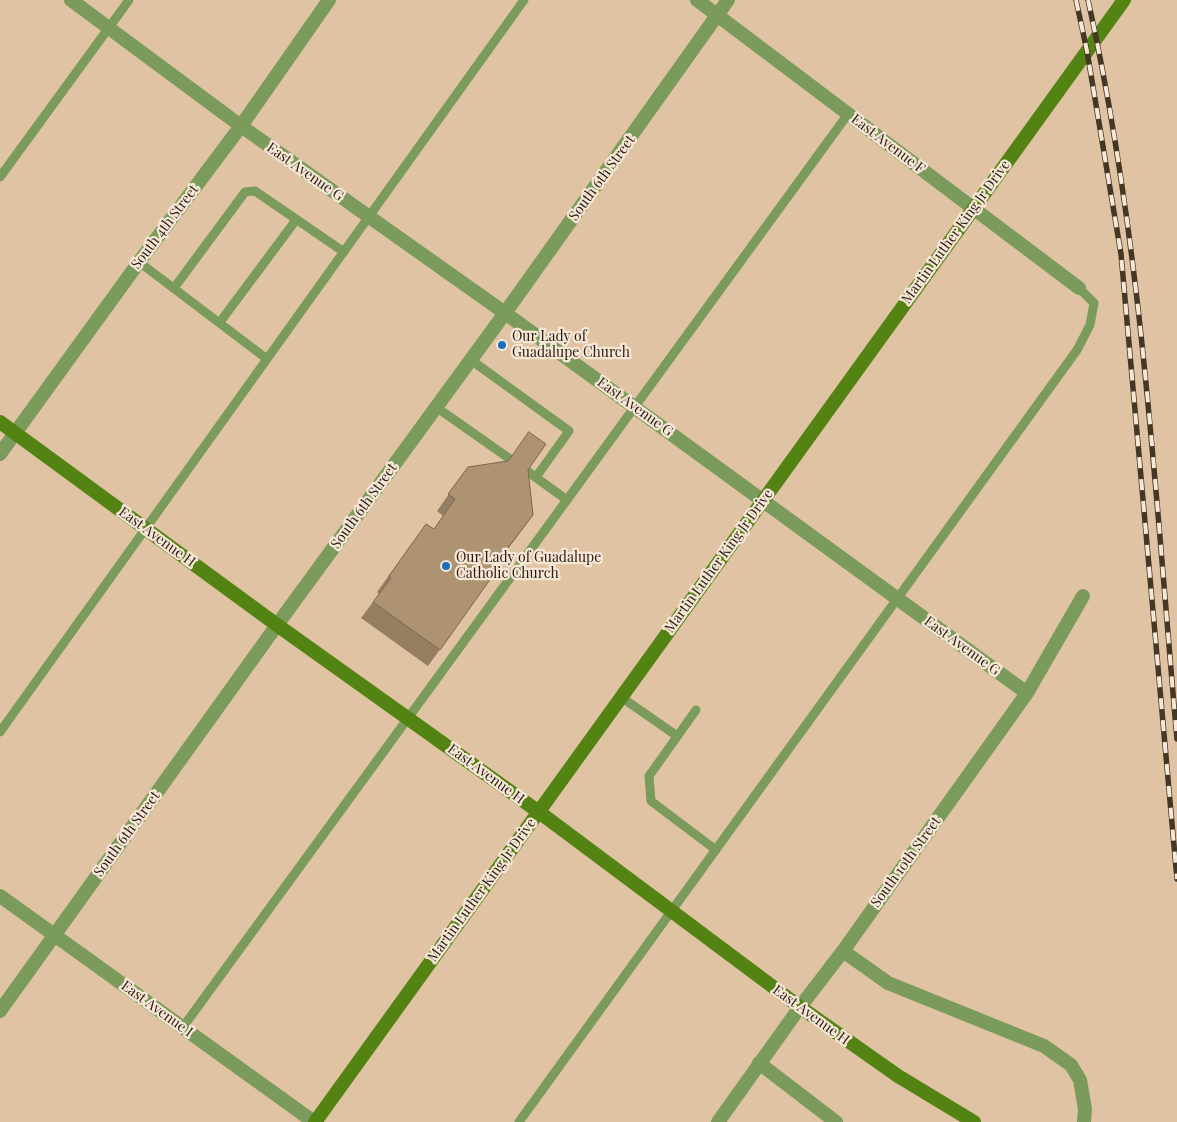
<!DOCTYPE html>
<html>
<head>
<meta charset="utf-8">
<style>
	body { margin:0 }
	canvas { display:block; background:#e0c3a2 }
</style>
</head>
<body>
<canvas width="1177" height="1122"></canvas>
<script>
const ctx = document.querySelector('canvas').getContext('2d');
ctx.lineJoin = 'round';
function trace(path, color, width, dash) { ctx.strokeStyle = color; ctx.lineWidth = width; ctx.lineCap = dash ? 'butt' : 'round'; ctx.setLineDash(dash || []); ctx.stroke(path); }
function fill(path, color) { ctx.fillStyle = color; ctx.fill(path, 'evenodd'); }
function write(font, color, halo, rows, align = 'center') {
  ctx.font = font + ' "Playfair Display",serif'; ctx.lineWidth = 4.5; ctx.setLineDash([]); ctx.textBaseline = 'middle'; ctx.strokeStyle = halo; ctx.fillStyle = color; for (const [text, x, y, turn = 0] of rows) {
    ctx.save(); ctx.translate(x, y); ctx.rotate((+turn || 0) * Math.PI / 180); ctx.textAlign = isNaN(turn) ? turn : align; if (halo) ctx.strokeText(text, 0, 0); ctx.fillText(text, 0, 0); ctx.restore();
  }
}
const service = new Path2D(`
	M 0,177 L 129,0
	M 139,262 L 267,359
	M 174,288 L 245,192 L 255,191 L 344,252
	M 220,322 L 296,220
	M 471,360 L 569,431 L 536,477
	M 436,407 L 510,459
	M 527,471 L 567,500
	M 621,697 L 677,736
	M 696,710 L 649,776 L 651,801 L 716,850
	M 0,732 L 524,0
	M 183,1027 L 848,114
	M 519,1122 L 1077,350 L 1090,325 L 1094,303 L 1079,288`);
const minor = new Path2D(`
	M 71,0 L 241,126 L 505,313 L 1027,693
	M 697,0 L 1079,288
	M 0,454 L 139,262 L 241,126 L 329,0
	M 0,896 L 314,1122
	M 843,951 L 888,983 L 1044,1046 L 1071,1065 L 1080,1080 L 1085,1109 L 1084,1122
	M 0,1011 L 277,625 L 505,313 L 728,0
	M 759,1063 L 836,1122
	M 718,1122 L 800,1007 L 843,951 L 1027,693 L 1083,596`);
const secondary = new Path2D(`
	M 0,422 L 277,625 L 539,812 L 800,1007 L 898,1076 L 974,1122
	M 315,1122 L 1124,0`);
const rail = new Path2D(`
	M 1076,0 L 1087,51 L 1121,254 L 1177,879
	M 1088,0 C 1142,242 1155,492 1177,739`);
const wall = new Path2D(`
	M 468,467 L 528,470 L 533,515 L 492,570 L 494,574 L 428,666 L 361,618 L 379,594 L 377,592 L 426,524 L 434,529 L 443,516 L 437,511 Z`);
const shadedWall = new Path2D(`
	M 533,515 L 521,531 L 480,586 L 491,570 Z`);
const building = new Path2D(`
	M 529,432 L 546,444 L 528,470 L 533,515 L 491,570 L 494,574 L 440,650 L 373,602 L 391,578 L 389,576 L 426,524 L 434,529 L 455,499 L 448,494 L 468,467 L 508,461 Z`);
const markers = [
	[502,345,5,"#196fbd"],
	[446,566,5,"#196fbd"]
];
const streetNames = [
	["East Avenue F",888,144,37],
	["East Avenue G",305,172,35],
	["South 6th Street",602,178,-54],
	["South 4th Street",165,227,-53],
	["Martin Luther King Jr Drive",956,232,-54],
	["East Avenue G",635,407,36],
	["South 6th Street",364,506,-54],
	["East Avenue H",157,537,36],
	["Martin Luther King Jr Drive",719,561,-54],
	["East Avenue G",962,646,36],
	["East Avenue H",486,774,36],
	["South 6th Street",127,834,-54],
	["South 10th Street",906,862,-54],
	["Martin Luther King Jr Drive",482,890,-54],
	["East Avenue I",157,1009,36],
	["East Avenue H",811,1015,36]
];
const poiNames = [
	["Our Lady of",512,337],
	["Guadalupe Church",512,353],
	["Our Lady of Guadalupe",456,558],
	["Catholic Church",456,574]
];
trace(service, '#7a9b5c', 9);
trace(minor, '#7a9b5c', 14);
trace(secondary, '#538313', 14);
trace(rail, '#443726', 5.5);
trace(rail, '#f6e7d6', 4, [11]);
fill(wall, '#967e62');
fill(shadedWall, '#7a6750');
fill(building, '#ae9372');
trace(building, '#7a6750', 1);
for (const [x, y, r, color] of markers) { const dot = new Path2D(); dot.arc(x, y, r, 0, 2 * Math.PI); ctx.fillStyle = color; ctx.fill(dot); trace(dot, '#f6e7d6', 2); }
write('14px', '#271c0f', '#f6e7d6', streetNames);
write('14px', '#271c0f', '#f6e7d6', poiNames, 'left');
</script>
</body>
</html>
